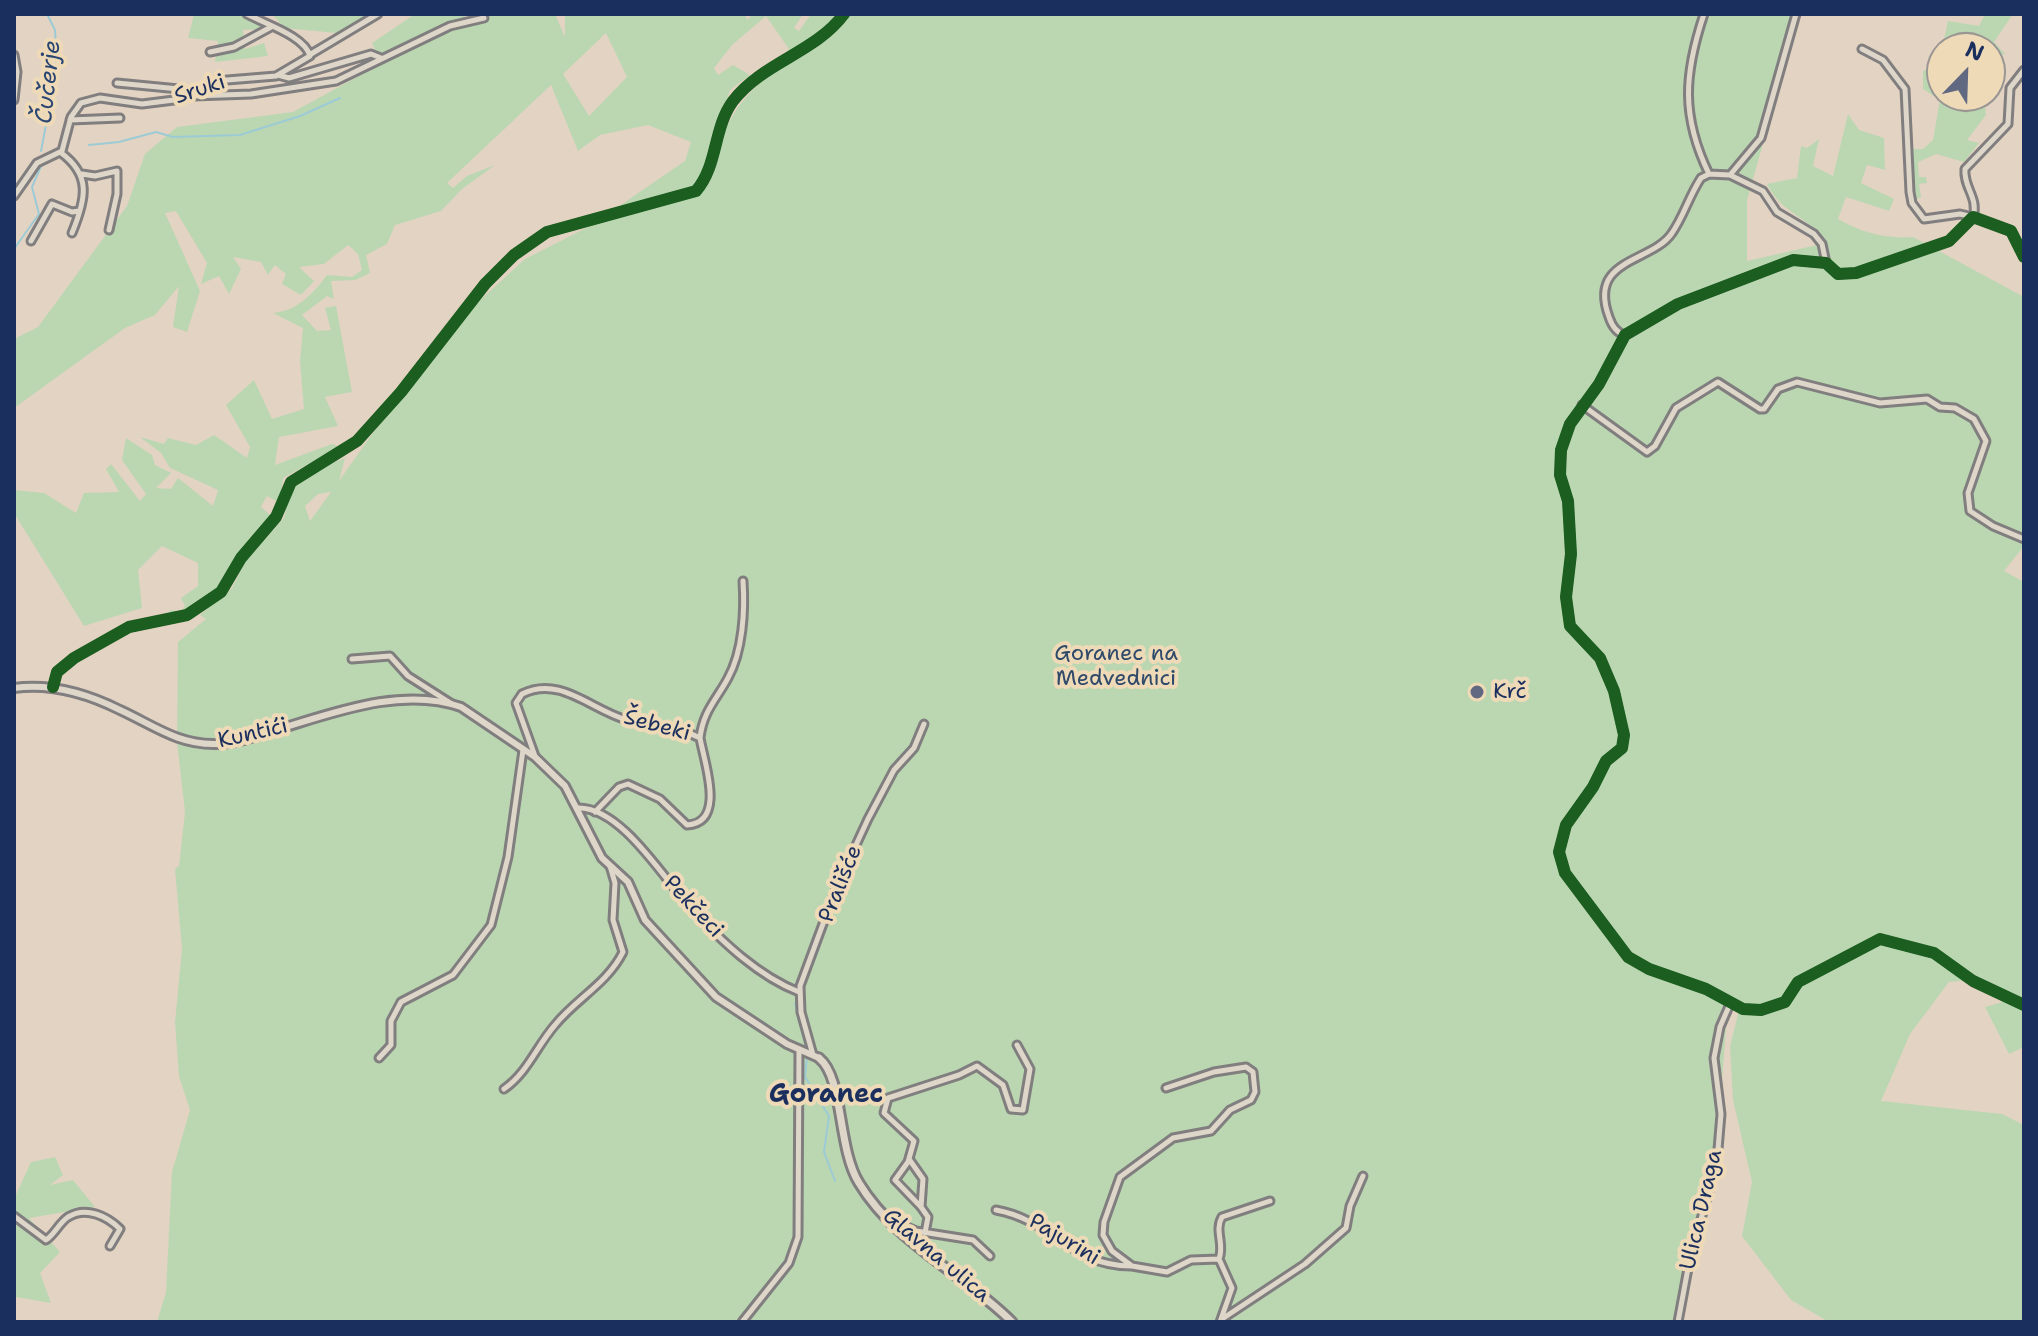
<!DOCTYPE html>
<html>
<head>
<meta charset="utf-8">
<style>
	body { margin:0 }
	#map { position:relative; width:2038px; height:1336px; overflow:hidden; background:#e3d3c2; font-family:"Shantell Sans",sans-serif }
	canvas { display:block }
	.frame { position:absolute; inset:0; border:16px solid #1b2f5e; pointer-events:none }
	.north { position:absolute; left:1926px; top:32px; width:80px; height:80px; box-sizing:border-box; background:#efdab8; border:2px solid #9a9694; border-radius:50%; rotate:23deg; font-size:22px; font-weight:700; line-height:32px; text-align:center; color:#1b2f5e }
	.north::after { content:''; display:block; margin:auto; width:28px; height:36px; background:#616881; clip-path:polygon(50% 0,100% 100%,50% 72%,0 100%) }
</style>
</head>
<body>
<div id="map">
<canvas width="2038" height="1336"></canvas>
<div class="frame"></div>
<div class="north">N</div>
</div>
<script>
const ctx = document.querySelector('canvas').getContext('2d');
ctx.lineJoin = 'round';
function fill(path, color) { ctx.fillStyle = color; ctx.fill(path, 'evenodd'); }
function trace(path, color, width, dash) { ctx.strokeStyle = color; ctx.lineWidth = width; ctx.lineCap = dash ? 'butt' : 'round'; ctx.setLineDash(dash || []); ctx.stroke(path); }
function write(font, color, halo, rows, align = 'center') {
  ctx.font = font + ' "Shantell Sans",sans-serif'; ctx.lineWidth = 8; ctx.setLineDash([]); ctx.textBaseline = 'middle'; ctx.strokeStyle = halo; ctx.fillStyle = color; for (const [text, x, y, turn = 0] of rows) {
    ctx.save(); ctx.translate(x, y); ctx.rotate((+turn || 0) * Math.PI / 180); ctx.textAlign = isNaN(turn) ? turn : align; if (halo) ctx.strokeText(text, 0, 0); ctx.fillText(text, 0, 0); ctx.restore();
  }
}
const green = new Path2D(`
	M 194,14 L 244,14 L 266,29 L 243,30 L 245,49 L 264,43 L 268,56 L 215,62 L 218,41 L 188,38 Z
	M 272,14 L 366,14 L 347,34 L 284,28 Z
	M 415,14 L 462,14 L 472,23 L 479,14 L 555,14 L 565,37 L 565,14 L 745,14 L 747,20 L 753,14 L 803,14 L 794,28 L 799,31 L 811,14 L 1800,14 L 1747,200 L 1747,261 L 1826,243 C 1810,216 1783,216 1767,184 L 1797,178 L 1801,146 L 1807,148 L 1819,139 L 1813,166 L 1833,176 L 1848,114 L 1859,130 L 1884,138 L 1885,170 L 1867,165 L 1861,183 L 1894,199 L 1889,211 L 1846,197 L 1838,219 C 1862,233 1886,239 1913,237 L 2024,297 L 2024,546 L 2004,571 L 2024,582 L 2024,1047 L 2009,1054 L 1985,1007 L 2016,998 L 2013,995 L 1977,979 L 1949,982 L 1910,1034 L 1881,1101 L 2002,1114 L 2024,1125 L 2024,1322 L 1829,1322 L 1791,1300 L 1742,1236 L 1752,1182 L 1733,1100 L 1730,1046 L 1740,1006 L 1728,1001 L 1715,1175 L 1686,1266 L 1681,1322 L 157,1322 L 166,1292 L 172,1172 L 190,1110 L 179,1076 L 175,1022 L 182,949 L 175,869 L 179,866 L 185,812 L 177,742 L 178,642 L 206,619 L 200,615 L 232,588 L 245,562 L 284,518 L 290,492 L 305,473 L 345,458 L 339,481 L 442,335 L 525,259 L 590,226 L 685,161 L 691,142 L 648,125 L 600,135 L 578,151 L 551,85 L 447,183 L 453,188 L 467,176 L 495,165 L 462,189 L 441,211 L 395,225 L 387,244 L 366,255 L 370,273 L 355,280 L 331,281 L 334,299 L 327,296 L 302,315 L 317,331 L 331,330 L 325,308 L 336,306 L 352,392 L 325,397 L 338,426 L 279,437 L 275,465 L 332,444 L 340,447 L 283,478 L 280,503 L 267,496 L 261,507 L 275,519 L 238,558 L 220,591 L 182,616 L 165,618 L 171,610 L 181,612 L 185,606 L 181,598 L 198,586 L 198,563 L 162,546 L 138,570 L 142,608 L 84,626 L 14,513 L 14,490 L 44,493 L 76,513 L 84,493 L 119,492 L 106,469 L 111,464 L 140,501 L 146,494 L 122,460 L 126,438 L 152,455 L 155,465 L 171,473 L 156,488 L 171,489 L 178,478 L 213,506 L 218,490 L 170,468 L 161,453 L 140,437 L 164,444 L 168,438 L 196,445 L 214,435 L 247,458 L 250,447 L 226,405 L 254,380 L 272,419 L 304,409 L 300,361 L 303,328 L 273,313 C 297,311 313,294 327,275 L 352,277 L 362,270 L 358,254 L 348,245 L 324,264 L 299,267 L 314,281 L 301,295 L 282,284 L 286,274 L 275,265 L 268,275 L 261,262 L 233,257 L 241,269 L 229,294 L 219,276 L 201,284 L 207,263 L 176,211 L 165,213 L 200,291 L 187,332 L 173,327 L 179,286 L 155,315 L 125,328 L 14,408 L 14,339 L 38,327 L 127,206 L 145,154 L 177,127 L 293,112 L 381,64 L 372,43 ZM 766,16 L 789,49 C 775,74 750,88 735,112 C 727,124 726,133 714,141 L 730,90 L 750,75 L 733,65 L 718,75 L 714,68 L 732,45 ZM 606,33 L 627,77 L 589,116 L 563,74 ZM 331,492 L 310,521 L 305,506 L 318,494 Z
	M 1985,14 L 2013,14 L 1994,42 L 2005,54 L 1990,59 L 1990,48 L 1942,48 L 1948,21 L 1979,26 Z
	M 1942,66 L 1942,78 L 1935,81 L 1942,81 L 1942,96 L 1984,96 L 1986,115 L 1967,140 L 1979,143 L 1964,162 L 1936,154 L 1918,162 L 1919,177 L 1926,177 L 1927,183 L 1919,184 L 1921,197 L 1915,200 L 1912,149 L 1923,149 L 1933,140 L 1940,100 L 1923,89 L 1923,71 Z
	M 55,1157 L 63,1175 L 50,1185 L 73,1180 L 95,1207 L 29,1218 L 60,1252 L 40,1273 L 51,1303 L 16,1297 L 14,1199 L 31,1162 Z`);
const stream = new Path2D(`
	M 89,145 L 119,142 L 156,132 L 173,137 L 240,135 L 300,116 L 340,98
	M 41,151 L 52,94 L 56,47 L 55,30 L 47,14
	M 14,249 L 39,214 L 32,187 L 42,164
	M 795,1004 L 807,1049
	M 807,1056 L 805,1077 L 829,1116 L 824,1152 L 835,1181`);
const minor = new Path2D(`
	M 1704,14 C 1684,74 1681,116 1709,174
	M 1862,49 L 1883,60 L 1905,89 L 1910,192 L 1912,203 L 1924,219 L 1960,214 L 1973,217 C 1979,198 1963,187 1965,169 L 2008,124 L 2010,88 L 2024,70
	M 210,52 L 234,47 L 271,27
	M 311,54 L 378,14
	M 14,55 L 17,72 L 14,100
	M 278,75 L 289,78 L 371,54 L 381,58
	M 117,83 L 179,89 L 182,98
	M 193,96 L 251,94 L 336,81 L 450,26 L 484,18
	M 70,120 L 120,118
	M 60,152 C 92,175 86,199 72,233
	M 82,174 L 95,176 L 117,171 L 117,194 L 109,230
	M 1730,175 L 1763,191 L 1777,212 L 1814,234 L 1822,244 L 1826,263
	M 14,196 L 37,163 L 62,151 L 71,117 L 81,103 L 100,98 L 142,104 L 174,100 L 193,96 L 215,81 L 276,76 L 310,56 C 305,36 265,24 247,14
	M 31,241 L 52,204 L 72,212 L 79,211
	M 2024,257 L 2011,231 L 1973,217 L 1949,241 L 1856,273 L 1838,274 L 1826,263 L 1793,260 L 1678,304 L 1625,335 L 1599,384 L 1570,424 L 1561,450 L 1560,475 L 1568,501 L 1571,554 L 1566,597 L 1570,626 L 1600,658 L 1614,691 L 1624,735 L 1622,748 L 1606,761 L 1593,787 L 1566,825 L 1559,852 L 1565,873 L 1628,957 L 1649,969 L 1706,989 L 1743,1009 L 1761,1010 L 1785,1002 L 1798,982 L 1880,939 L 1934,953 L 1973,981 L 2024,1005
	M 1625,335 C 1616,333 1612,326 1609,317 C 1587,258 1652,263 1672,233 C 1684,216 1689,196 1701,178 L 1709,174 L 1730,175 L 1761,138 L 1796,14
	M 1582,405 L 1647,452 L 1655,446 L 1676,408 L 1718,382 L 1760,409 L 1764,409 L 1778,389 L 1797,382 L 1880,403 L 1927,399 L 1940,407 L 1955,408 L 1974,419 L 1986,441 L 1968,493 L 1970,511 L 1993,526 L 2024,539
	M 352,659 L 390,656 L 408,676 L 452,704
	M 53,687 L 57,672 L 74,658 L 129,627 L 187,615 L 221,592 L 241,558 L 276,517 L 291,482 L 357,441 L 401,392 L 485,284 L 514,255 L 547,232 L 696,191 C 718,166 713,128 733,101 C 763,62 815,53 844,14
	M 535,756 L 516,703 L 522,694 C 560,675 591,710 627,720 C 652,726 676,726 700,738 C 703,711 717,699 728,678 C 743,651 745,610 743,581
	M 578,808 C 622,807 665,881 693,911 C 723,942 758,976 799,992
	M 595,812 L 619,787 L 628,784 L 660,799 L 687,825 C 727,823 704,762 700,738
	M 813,1055 L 801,1012 L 800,986 L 837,886 L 868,819 L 894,770 L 914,748 L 924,724
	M 379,1058 L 391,1045 L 391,1021 L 401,1002 L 453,975 L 491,925 L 508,857 L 523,750
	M 1166,1088 L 1214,1072 L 1246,1067 L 1253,1072 L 1255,1092 L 1251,1100 L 1230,1110 L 1211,1131 L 1173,1138 L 1120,1177 L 1104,1222 L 1103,1235 L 1112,1251 L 1132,1266 L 1167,1272 L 1191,1260 L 1219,1259 L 1232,1288 L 1220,1322
	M 504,1089 C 528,1072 536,1047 555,1025 C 577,998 607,984 623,952 L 613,920 L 615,883 L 610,866
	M 909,1159 L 923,1179 L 921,1207 L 928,1217 L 925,1233
	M 895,1180 L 908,1162 L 914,1141 L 884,1113 L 888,1098 L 959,1075 L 977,1066 L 1003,1085 L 1011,1109 L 1023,1110 L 1030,1069 L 1017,1045
	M 895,1180 L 921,1207
	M 996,1210 C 1052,1220 1071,1266 1131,1266
	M 14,1216 L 46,1240 C 55,1234 59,1223 68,1217 C 86,1206 107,1216 120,1229 L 110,1246
	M 890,1219 L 916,1231 L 973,1240 L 990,1256
	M 1219,1259 C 1225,1244 1214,1231 1222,1217 L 1270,1201
	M 1222,1319 L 1305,1264 L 1346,1228 L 1350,1206 L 1363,1176
	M 742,1322 L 789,1263 L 798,1237 L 799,1049
	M 1678,1322 L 1689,1263 L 1717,1161 L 1721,1114 L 1714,1058 L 1720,1027 L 1730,1004`);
const tertiary = new Path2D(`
	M 14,688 C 51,683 86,693 120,710 C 153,725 178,745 216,744 C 236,744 257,736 276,730 C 333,713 402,686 461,707 L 535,757 L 565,786 L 602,858 L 628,882 L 645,920 L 716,997 L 787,1044 L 819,1058`);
const secondary = new Path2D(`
	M 819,1058 C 844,1078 837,1147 859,1183 C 895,1243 964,1274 1012,1322`);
const cycleway = new Path2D(`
	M 2024,257 L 2011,231 L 1973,217 L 1949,241 L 1856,273 L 1838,274 L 1826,263 L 1793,260 L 1678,304 L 1625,335 L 1599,384 L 1570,424 L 1561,450 L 1560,475 L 1568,501 L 1571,554 L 1566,597 L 1570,626 L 1600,658 L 1614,691 L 1624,735 L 1622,748 L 1606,761 L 1593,787 L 1566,825 L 1559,852 L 1565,873 L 1628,957 L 1649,969 L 1706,989 L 1743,1009 L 1761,1010 L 1785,1002 L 1798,982 L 1880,939 L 1934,953 L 1973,981 L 2024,1005
	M 53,687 L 57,672 L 74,658 L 129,627 L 187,615 L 221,592 L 241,558 L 276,517 L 291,482 L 357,441 L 401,392 L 485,284 L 514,255 L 547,232 L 696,191 C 718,166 713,128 733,101 C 763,62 815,53 844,14`);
const markers = [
	[1477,692,8,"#616881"]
];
const streetNames = [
	["Sruki",200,90,-18],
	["Šebeki",657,726,15],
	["Kuntići",253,734,-13],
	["Prališće",841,884,-68],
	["Pekčeci",693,907,47],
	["Ulica Draga",1702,1210,-77],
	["Pajurini",1064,1240,31],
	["Glavna ulica",936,1256,40]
];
const parkNames = [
	["Goranec na",1116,654],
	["Medvednici",1116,679]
];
const poiNames = [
	["Krč",1493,692]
];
const waterNames = [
	["Čučerje",49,82,-84]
];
const quarterNames = [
	["Goranec",826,1095]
];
fill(green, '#bbd7b2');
trace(stream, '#9ccbd6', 2);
trace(minor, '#817e7f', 11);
trace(tertiary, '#817e7f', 12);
trace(secondary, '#817e7f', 13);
trace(minor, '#ded6c9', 5);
trace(tertiary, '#ded6c9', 6);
trace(secondary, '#ded6c9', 7);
trace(cycleway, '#1b5e20', 12);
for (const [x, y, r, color] of markers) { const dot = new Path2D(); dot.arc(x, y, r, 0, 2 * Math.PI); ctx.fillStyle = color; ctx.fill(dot); trace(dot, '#efdab8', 3); }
write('22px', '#1b2f5e', '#efdab8', streetNames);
write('22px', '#2e4969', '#efdab8', parkNames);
write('22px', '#1b2f5e', '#efdab8', poiNames, 'left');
write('italic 24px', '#2a4671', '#efdab8', waterNames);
write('bold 26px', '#1b2f5e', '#efdab8', quarterNames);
</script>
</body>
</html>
